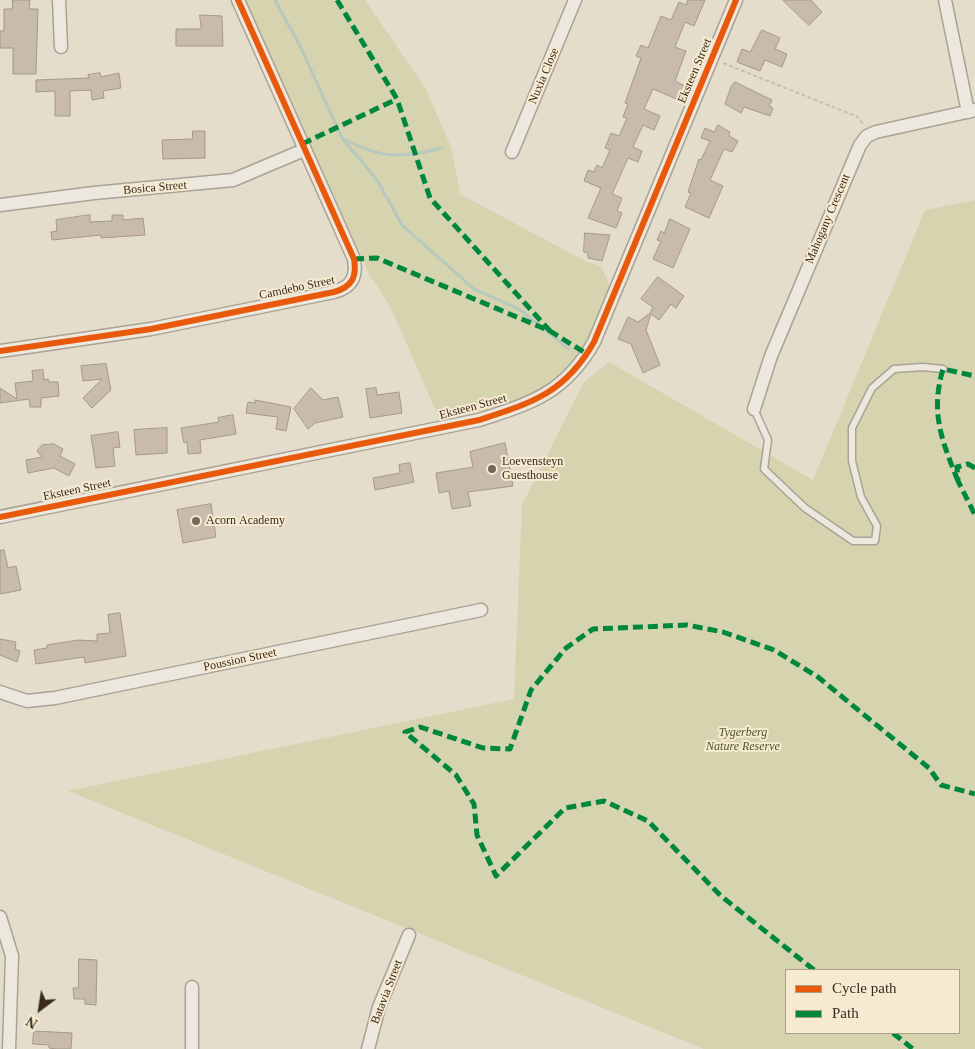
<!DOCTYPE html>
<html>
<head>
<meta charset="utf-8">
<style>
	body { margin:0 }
	#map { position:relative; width:975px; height:1049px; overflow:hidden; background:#e4ddcc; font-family:"Times New Roman",serif }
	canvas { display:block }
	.legend { position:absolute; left:785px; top:969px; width:175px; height:65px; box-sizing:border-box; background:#f6ebd1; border:1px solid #aa9e89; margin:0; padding:6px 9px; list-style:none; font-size:15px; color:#392a1d }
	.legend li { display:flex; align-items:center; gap:10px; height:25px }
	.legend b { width:25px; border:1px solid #aa9e89 }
	.north { position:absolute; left:15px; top:984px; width:50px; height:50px; -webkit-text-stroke:4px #f6ebd1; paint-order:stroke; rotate:211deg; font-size:14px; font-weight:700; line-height:20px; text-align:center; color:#392a1d }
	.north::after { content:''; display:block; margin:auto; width:18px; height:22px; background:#392a1d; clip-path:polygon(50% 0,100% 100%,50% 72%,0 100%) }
</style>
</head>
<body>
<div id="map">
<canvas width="975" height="1049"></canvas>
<ul class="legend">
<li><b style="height:6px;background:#e8590c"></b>Cycle path</li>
<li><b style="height:6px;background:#00873e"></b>Path</li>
</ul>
<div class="north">N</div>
</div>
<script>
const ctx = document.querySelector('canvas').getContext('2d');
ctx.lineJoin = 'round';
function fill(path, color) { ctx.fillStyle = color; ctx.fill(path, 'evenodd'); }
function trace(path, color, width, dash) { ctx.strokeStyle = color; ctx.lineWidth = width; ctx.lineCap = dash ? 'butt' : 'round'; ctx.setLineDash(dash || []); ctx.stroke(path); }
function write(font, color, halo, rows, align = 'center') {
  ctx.font = font + ' "Times New Roman",serif'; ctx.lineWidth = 4; ctx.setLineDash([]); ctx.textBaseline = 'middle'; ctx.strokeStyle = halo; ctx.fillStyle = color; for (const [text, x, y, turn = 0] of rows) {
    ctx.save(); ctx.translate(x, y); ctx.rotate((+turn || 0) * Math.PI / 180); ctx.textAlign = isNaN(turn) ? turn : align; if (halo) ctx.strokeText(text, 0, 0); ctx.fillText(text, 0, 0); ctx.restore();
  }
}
const green = new Path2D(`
	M 246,0 L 365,0 L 426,89 L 451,147 L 460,194 L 587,262 L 601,266 L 610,286 C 599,311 590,340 573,362 C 543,400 485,410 440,420 L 389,304 L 369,274 L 247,7 Z
	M 975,200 L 975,1049 L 704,1049 L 68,791 L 514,699 L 522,505 L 584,382 L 609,362 L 813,480 L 925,210 ZM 786,970 L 959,970 L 959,1033 L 786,1033 Z`);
const stream = new Path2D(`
	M 275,0 L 301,48 L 342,138 L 377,180 L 402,225 L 474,289 L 519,309 L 569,349
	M 344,139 C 379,159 404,158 442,148`);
const building = new Path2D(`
	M 13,0 L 30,0 L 29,9 L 38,9 L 36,74 L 13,74 L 13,48 L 0,48 L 0,31 L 4,31 L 4,9 L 12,9 Z
	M 688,0 L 705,0 L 694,26 L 685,22 L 675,47 L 686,51 L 675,81 L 685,86 L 679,100 L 653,89 L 644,109 L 660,116 L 654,130 L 643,125 L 633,147 L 642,151 L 638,162 L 628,158 L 612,194 L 622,198 L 617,211 L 622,213 L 616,228 L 588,218 L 601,188 L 584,181 L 588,170 L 594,172 L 597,165 L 602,168 L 610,150 L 605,148 L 611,133 L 619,136 L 627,118 L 623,117 L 628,104 L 625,103 L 641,58 L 636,56 L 641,45 L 648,48 L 661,16 L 671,20 L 679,2 L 686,5 Z
	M 783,0 L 811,0 L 822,12 L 809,25 Z
	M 200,15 L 222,16 L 223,46 L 176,46 L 176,29 L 201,29 Z
	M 762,30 L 780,38 L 775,49 L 787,54 L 782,67 L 765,60 L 760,71 L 737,62 L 742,49 L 750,52 Z
	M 100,73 L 101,77 L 119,73 L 121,88 L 103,91 L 104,98 L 92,100 L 91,90 L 70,91 L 70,116 L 55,116 L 55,91 L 36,92 L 36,80 L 89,78 L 88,75 Z
	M 735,82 L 772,100 L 769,106 L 773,108 L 770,116 L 744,107 L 741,113 L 725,104 L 731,87 Z
	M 718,125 L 730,132 L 729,136 L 738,141 L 732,152 L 724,149 L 710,180 L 723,186 L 709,218 L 685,207 L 691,193 L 688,192 L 699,159 L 701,160 L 710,141 L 701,138 L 705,128 L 714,132 Z
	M 193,131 L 205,131 L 205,158 L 163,159 L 162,140 L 192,139 Z
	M 90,215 L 90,222 L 112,221 L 112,215 L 123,215 L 123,220 L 143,218 L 145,235 L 101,238 L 101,235 L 52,240 L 51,232 L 57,231 L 56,220 Z
	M 670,219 L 690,229 L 673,268 L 653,259 L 661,241 L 657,240 L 661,231 L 664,233 Z
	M 585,233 L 610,235 L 602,261 L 588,258 L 588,253 L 584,252 Z
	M 658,277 L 684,296 L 676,308 L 671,304 L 659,320 L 651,314 L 646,330 L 660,365 L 643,373 L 631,344 L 618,339 L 628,317 L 638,322 L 650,313 L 653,307 L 641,299 Z
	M 106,364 L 111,390 L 92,408 L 83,398 L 102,379 L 83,381 L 81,366 Z
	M 43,370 L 44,380 L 48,379 L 49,382 L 58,382 L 59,396 L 41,398 L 41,407 L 30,407 L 29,399 L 0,403 L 0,388 L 17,399 L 15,383 L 33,381 L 32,371 Z
	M 311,388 L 323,400 L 338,397 L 343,417 L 315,423 L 308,429 L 294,409 Z
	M 376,388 L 377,395 L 399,392 L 402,413 L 370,418 L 366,389 Z
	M 255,400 L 291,407 L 286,431 L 276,429 L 278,417 L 246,413 L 248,402 L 255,403 Z
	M 233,415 L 236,434 L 200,440 L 201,453 L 188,454 L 187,442 L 184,443 L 181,428 L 219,422 L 218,418 Z
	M 167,428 L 167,453 L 136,455 L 134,430 Z
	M 118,432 L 120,447 L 113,448 L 115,466 L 96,468 L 91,436 Z
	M 505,443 L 513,486 L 468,492 L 471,506 L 452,509 L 449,491 L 439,493 L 436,473 L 473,467 L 470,452 Z
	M 54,444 L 63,449 L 60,456 L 75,464 L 69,476 L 54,468 L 28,473 L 26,460 L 42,457 L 37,451 L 42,445 Z
	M 410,463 L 414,482 L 375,490 L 373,478 L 400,473 L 399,465 Z
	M 211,504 L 216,537 L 183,543 L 177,510 Z
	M 4,550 L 8,568 L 16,566 L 21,590 L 0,594 L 0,551 Z
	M 120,613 L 126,656 L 85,663 L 84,657 L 36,664 L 34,650 L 47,648 L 47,645 L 78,640 L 97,641 L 97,634 L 110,633 L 108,615 Z
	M 0,639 L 16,642 L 15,649 L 20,651 L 17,662 L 0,655 Z
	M 79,959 L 97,960 L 96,1005 L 85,1004 L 85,999 L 74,999 L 73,988 L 78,988 Z
	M 34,1031 L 72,1033 L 71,1049 L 56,1049 L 49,1048 L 49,1045 L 33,1044 Z`);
const path = new Path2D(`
	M 723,63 L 858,117 L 864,125`);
const service = new Path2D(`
	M 754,409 L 768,440 L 764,469 L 805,508 L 853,541 L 875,541 L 877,526 L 861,497 L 852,461 L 852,428 L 872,388 L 894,369 L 923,367 L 943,369`);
const minor = new Path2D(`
	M 59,0 L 61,47
	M 945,0 L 968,112
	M 512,152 L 575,0
	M 0,205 L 94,193 L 233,180 L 304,150
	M 0,351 L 151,329 L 334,292 C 352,287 357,277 354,259 L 238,0
	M 754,409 L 771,356 L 860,145 L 867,136 L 876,132 L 975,110
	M 0,517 L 479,420 C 532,403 565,393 594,342 L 736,0
	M 0,692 L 27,701 L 55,698 L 481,610
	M 0,917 L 12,956 L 9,1049
	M 192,1049 L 192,987
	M 368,1049 L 379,1007 L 409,935`);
const quiet = new Path2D(`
	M 337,0 L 397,99 L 430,198 L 550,331
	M 302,144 L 397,99
	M 354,259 L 377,258 L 550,331 L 587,354
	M 975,468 L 968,464 L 957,467 L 958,481 L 975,515
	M 958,481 C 942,441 930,413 943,369 L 975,376
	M 814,970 L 721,896 L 648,821 L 604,801 L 565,808 L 496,876 L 477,835 L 474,804 L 456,775 L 405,732 L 420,727 L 483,748 L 510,749 L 531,690 L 566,648 L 593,629 L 687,625 L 723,632 L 774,650 L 818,677 L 929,768 L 941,785 L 975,794
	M 893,1033 L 913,1049`);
const cycleway = new Path2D(`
	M 0,351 L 151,329 L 334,292 C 352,287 357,277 354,259 L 238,0
	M 0,517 L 479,420 C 532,403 565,393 594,342 L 736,0`);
const markers = [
	[492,469,5,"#75695a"],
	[196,521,5,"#75695a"]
];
const streetNames = [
	["Eksteen Street",695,71,-67],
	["Nuxia Close",544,76,-67],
	["Bosica Street",155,188,-5],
	["Mahogany Crescent",828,219,-67],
	["Camdebo Street",297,288,-12],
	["Eksteen Street",473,407,-15],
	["Eksteen Street",77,490,-12],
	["Poussion Street",240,660,-12],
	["Batavia Street",387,992,-69]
];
const poiNames = [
	["Loevensteyn",502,462],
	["Guesthouse",502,476],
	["Acorn Academy",206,521]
];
const parkNames = [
	["Tygerberg",743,733],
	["Nature Reserve",743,747]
];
fill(green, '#d5d4ae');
trace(stream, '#b7c9be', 3);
fill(building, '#c8bbad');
trace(building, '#a4988b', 1);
trace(service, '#a9a295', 9);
trace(minor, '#a9a295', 15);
trace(path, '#c5beb5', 2, [4, 2.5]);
trace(service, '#ece8de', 6);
trace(minor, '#ece8de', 12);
trace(quiet, '#00873e', 5, [10, 5]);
trace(cycleway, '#e8590c', 6);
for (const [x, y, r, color] of markers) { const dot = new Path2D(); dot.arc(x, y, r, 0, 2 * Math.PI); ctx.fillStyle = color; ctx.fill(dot); trace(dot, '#f6ebd1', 2); }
write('12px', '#392a1d', '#f6ebd1', streetNames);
write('12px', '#392a1d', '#f6ebd1', poiNames, 'left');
write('italic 12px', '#4a5623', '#f6ebd1', parkNames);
</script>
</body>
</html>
